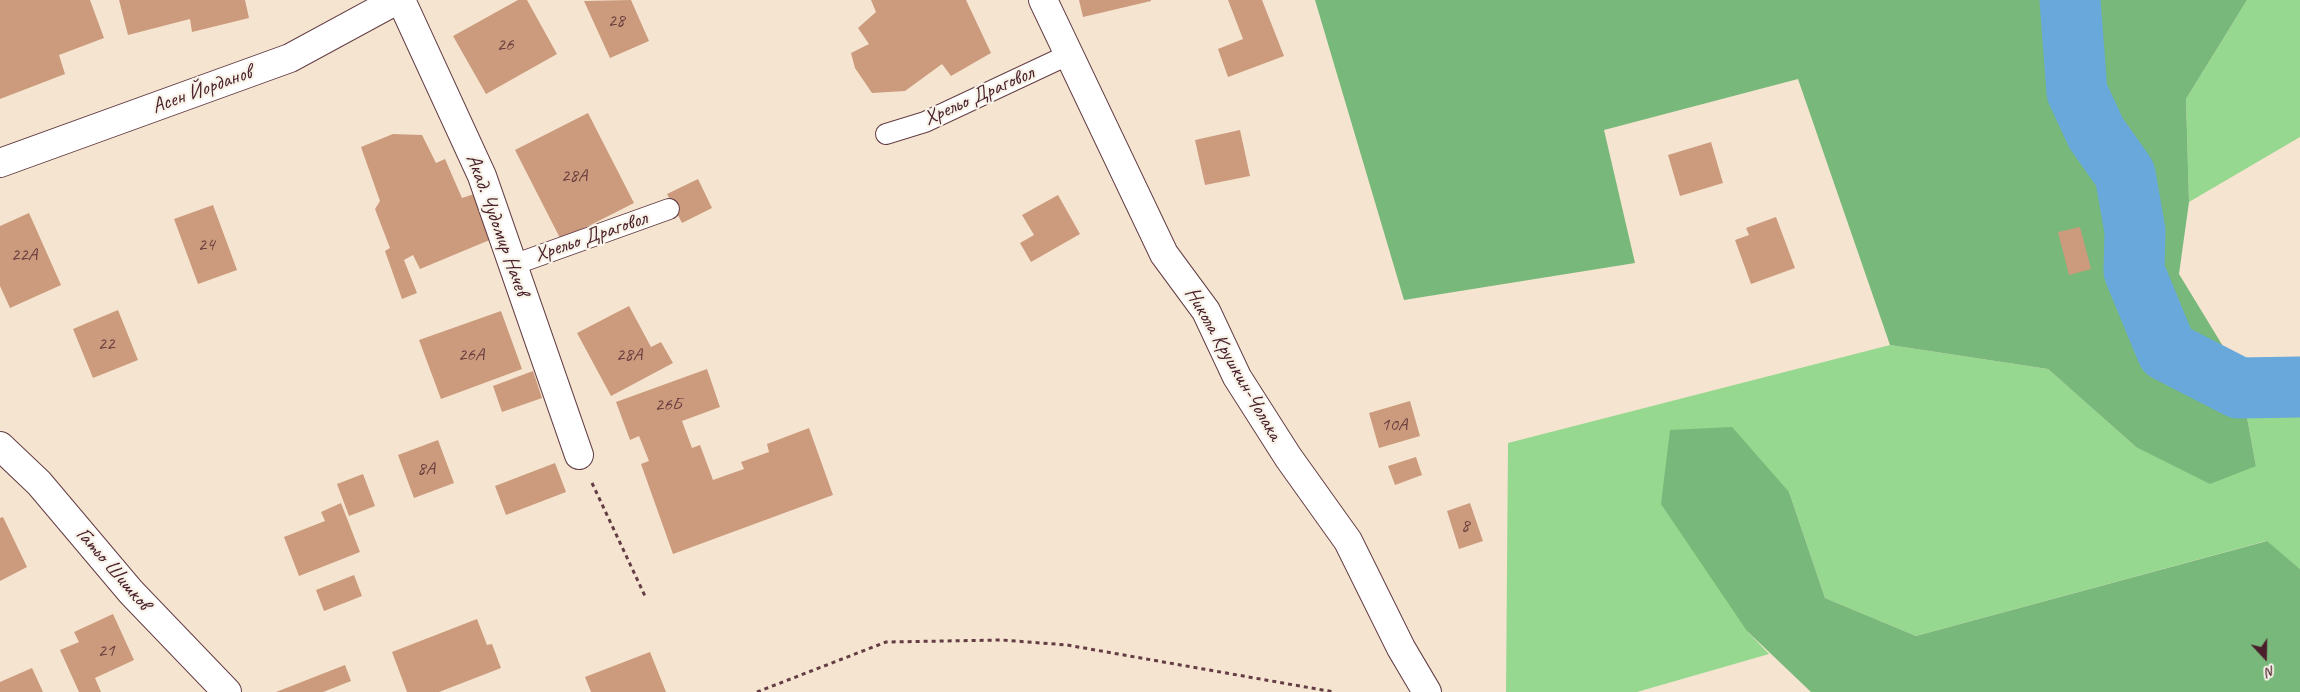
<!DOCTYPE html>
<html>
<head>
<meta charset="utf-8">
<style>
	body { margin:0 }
	#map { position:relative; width:2300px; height:692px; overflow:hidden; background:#f5e5d0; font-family:Caveat,sans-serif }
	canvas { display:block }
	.north { position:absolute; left:2240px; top:632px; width:50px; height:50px; -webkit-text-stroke:4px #f7f3e8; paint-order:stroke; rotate:159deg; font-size:14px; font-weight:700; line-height:20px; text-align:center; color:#4a1f2b }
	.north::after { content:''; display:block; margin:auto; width:18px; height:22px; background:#4a1f2b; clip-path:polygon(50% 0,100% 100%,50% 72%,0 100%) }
</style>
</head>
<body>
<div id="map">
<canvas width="2300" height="692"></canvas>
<div class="north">N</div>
</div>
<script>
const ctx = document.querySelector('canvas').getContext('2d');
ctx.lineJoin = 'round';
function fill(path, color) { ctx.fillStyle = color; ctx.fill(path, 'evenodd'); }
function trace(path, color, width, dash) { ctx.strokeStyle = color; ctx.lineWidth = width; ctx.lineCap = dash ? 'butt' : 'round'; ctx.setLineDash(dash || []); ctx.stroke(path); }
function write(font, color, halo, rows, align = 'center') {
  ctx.font = font + ' Caveat,sans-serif'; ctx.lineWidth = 4.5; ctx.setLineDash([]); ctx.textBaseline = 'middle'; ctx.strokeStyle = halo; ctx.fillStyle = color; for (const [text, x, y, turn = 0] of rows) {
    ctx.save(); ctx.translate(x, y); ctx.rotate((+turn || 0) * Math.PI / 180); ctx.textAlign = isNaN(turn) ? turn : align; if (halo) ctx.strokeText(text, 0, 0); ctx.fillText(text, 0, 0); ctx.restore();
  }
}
const green = new Path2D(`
	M 2247,0 L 2300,0 L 2300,137 L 2189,202 L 2186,99 Z
	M 1890,345 L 2048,369 L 2136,447 L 2256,466 L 2246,412 L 2232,361 L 2300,366 L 2300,569 L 2266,541 L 1916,636 L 1825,598 L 1789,492 L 1747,631 L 1769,654 L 1637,692 L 1506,692 L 1508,443 Z`);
const forest = new Path2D(`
	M 1315,0 L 2247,0 L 2186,99 L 2189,202 L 2179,274 L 2232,361 L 2246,412 L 2256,466 L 2210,484 L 2136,447 L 2048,369 L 1890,345 L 1798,79 L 1604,130 L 1635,263 L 1404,300 Z
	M 1732,427 L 1789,492 L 1825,598 L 1916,636 L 2267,541 L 2300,569 L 2300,692 L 1811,692 L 1747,631 L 1661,504 L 1670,430 Z`);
const river = new Path2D(`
	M 2070,0 L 2077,92 L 2096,133 L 2125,174 L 2135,231 L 2134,271 L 2167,351 L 2239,388 L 2300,387`);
const building = new Path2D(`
	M 0,0 L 90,0 L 104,38 L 59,55 L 65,74 L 0,99 Z
	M 119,0 L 245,0 L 249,18 L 192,32 L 190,19 L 128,35 Z
	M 518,0 L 527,0 L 557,54 L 486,94 L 453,36 Z
	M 631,0 L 649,41 L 610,58 L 584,1 Z
	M 871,0 L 966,0 L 991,53 L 951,76 L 942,64 L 905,91 L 872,93 L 855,68 L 851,53 L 869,44 L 858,28 L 876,12 Z
	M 1079,0 L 1151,0 L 1151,1 L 1083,17 Z
	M 1228,0 L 1262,0 L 1284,56 L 1228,77 L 1218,49 L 1243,39 Z
	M 588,113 L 634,203 L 561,240 L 515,150 Z
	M 1240,130 L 1250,176 L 1205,185 L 1195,140 Z
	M 393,134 L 422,135 L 436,163 L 445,159 L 462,198 L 474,194 L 492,239 L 420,269 L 413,255 L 404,260 L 417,293 L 402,299 L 385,251 L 390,248 L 375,209 L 380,201 L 361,147 Z
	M 1711,142 L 1723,183 L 1680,196 L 1668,155 Z
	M 698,179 L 712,208 L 682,223 L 667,194 Z
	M 1058,195 L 1080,234 L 1031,262 L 1020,243 L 1034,235 L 1022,215 Z
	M 213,205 L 237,270 L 198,284 L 174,219 Z
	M 29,213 L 61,285 L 10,308 L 0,286 L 0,226 Z
	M 1776,217 L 1795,268 L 1751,284 L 1735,240 L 1749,235 L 1746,228 Z
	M 2080,227 L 2091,269 L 2069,275 L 2058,232 Z
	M 629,306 L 651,347 L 661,342 L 673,363 L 611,396 L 577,333 Z
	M 118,310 L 138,360 L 93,378 L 73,329 Z
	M 501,311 L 522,369 L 441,399 L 419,340 Z
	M 707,369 L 720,407 L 682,421 L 692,448 L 700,445 L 713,480 L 744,469 L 741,462 L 769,452 L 767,444 L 809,428 L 833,495 L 673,554 L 641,464 L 649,461 L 639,436 L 630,440 L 616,402 Z
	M 533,371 L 542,398 L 502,412 L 493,386 Z
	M 1410,401 L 1420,436 L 1379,448 L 1369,413 Z
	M 438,440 L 454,483 L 414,498 L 398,455 Z
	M 1416,457 L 1422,475 L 1395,485 L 1388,466 Z
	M 555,463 L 566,492 L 506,515 L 495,486 Z
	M 363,474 L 375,506 L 349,516 L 337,484 Z
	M 341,503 L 360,552 L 299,576 L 284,537 L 325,521 L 321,512 Z
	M 1470,503 L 1483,541 L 1459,549 L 1447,511 Z
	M 3,517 L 27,567 L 0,581 L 0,518 Z
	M 354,575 L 362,596 L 324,611 L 316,590 Z
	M 113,614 L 134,660 L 95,678 L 101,692 L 79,692 L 60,650 L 79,642 L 74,632 Z
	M 477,619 L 487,645 L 492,644 L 501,668 L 439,692 L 407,692 L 392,652 Z
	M 650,652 L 666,692 L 591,692 L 585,677 Z
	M 345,665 L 351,681 L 323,692 L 276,692 Z
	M 32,668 L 43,692 L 0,692 L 0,682 Z`);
const path = new Path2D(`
	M 592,483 L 645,596
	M 757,692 L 886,642 L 1002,640 L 1067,645 L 1334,692`);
const lane = new Path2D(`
	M 886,134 L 925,122 L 1070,54
	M 513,265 L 669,209`);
const street = new Path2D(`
	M 401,0 L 482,176 L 579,455
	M 1043,0 L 1164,254 L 1206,311 L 1237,377 L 1288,457 L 1348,541 L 1401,648 L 1427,692
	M 0,163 L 290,58 L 397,0
	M 0,446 L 39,483 L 131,592 L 227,692`);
const numberNames = [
	["28",616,21],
	["26",505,45],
	["28А",574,176],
	["24",206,245],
	["22А",24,255],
	["22",106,344],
	["26А",471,355],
	["28А",629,355],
	["26Б",668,405],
	["10А",1394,425],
	["8А",426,469],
	["8",1465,526],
	["21",106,651]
];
const streetNames = [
	["Асен Йорданов",202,90,-20],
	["Хрельо Драговол",979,96,-24],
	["Акад. Чудомир Начев",497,225,70],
	["Хрельо Драговол",591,237,-19],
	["Никола Крушкин-Чолака",1233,364,60],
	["Гатьо Шишков",113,569,49]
];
fill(green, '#96d88f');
fill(forest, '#78b87a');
trace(river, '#68a8db', 61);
fill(building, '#cc9a7c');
trace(lane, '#643d44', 22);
trace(street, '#643d44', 30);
trace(path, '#643d44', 3, [4, 4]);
trace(lane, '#fff', 20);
trace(street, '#fff', 28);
write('19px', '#6a3e3f', null, numberNames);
write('21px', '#4a1f2b', '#f7f3e8', streetNames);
</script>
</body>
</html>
